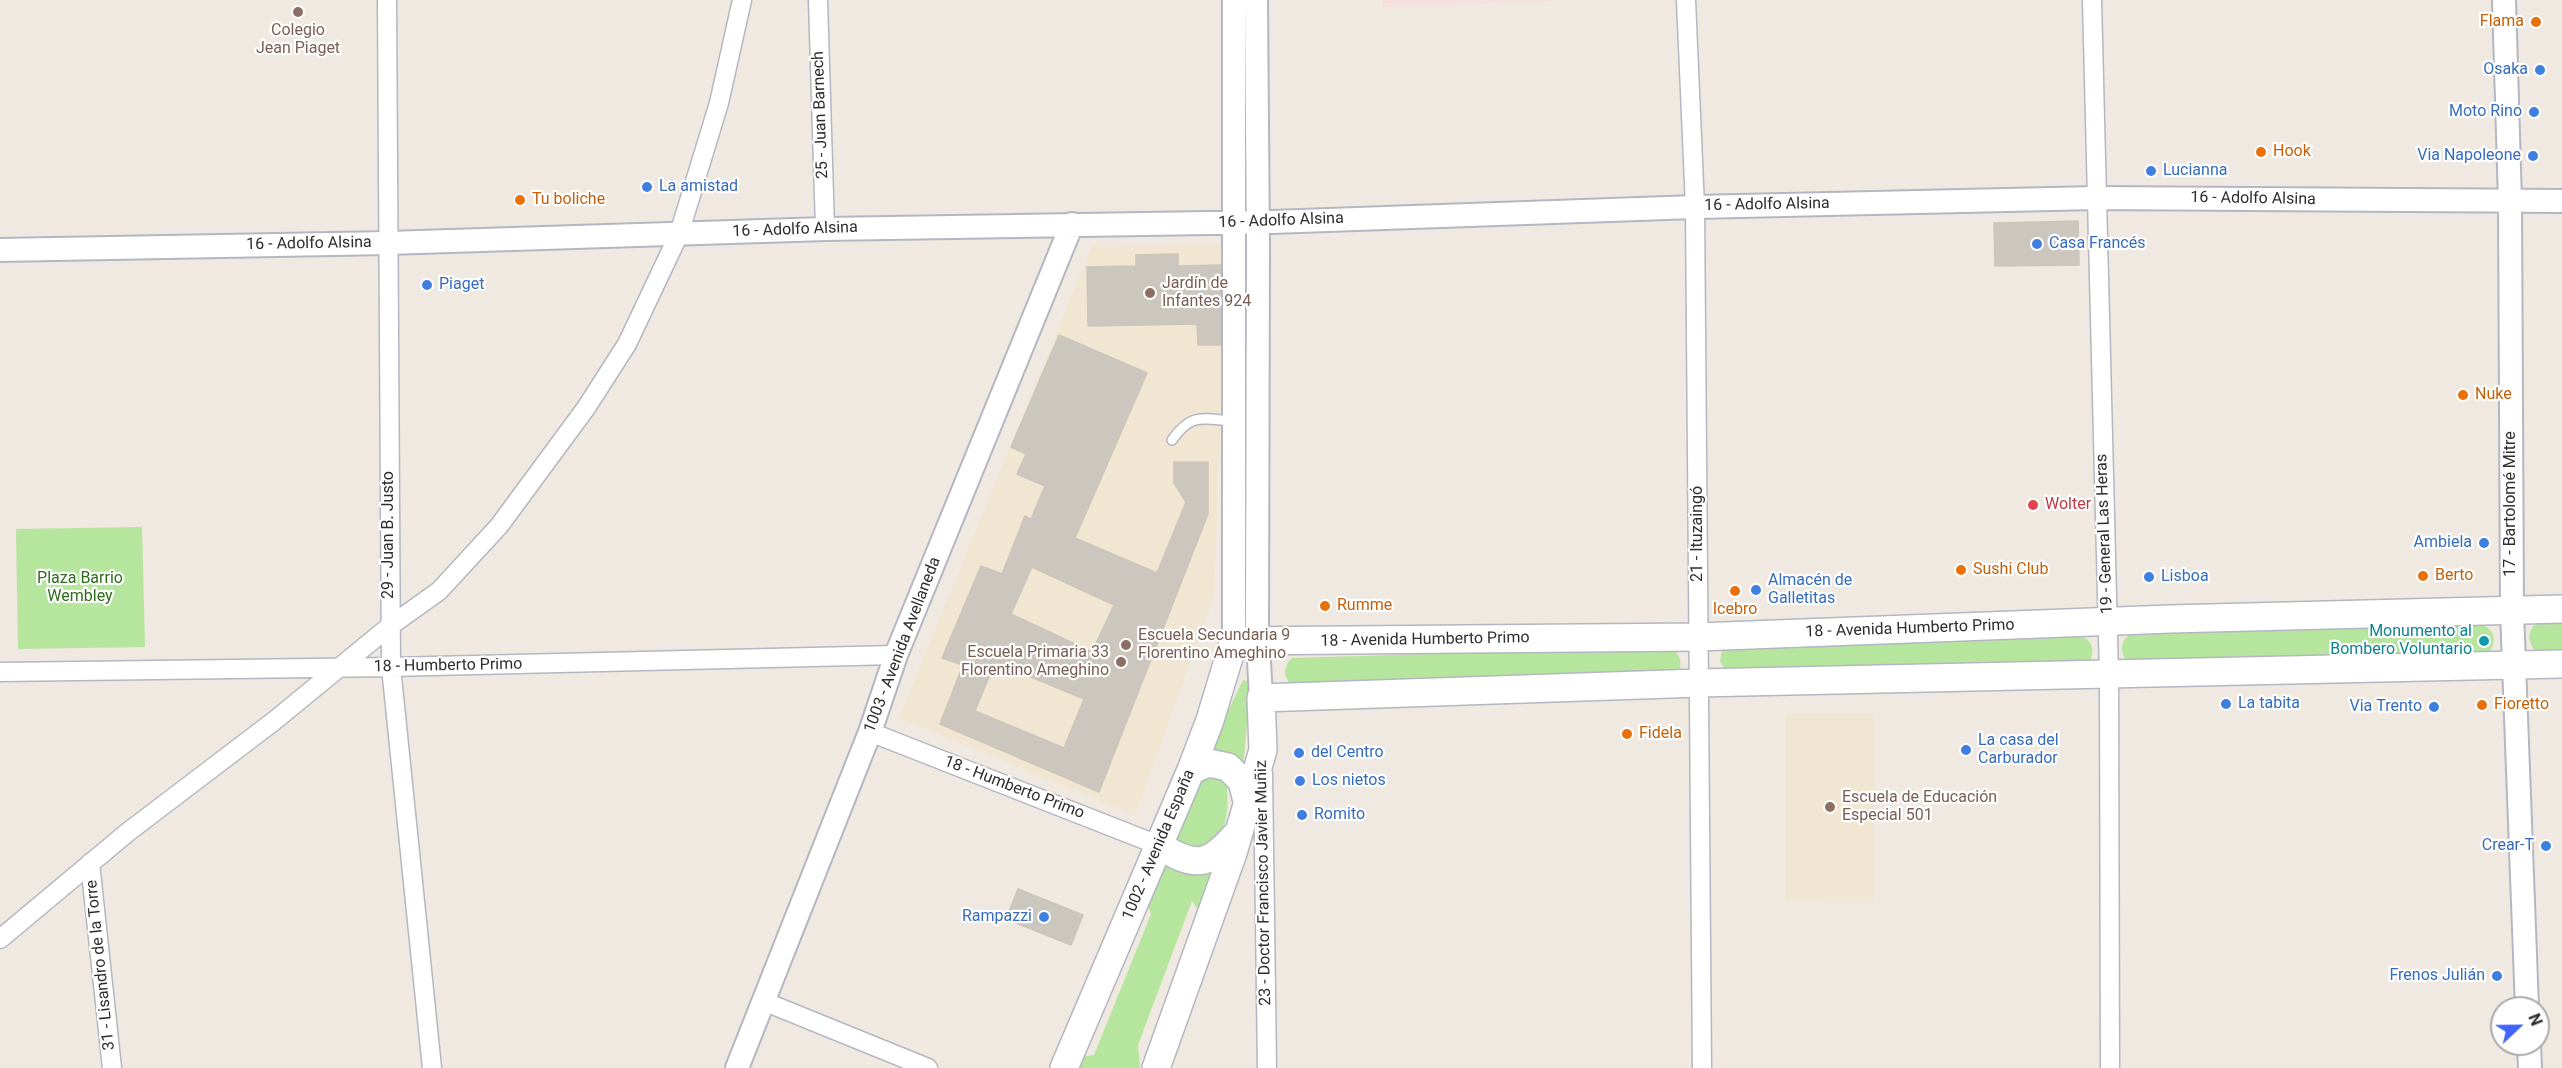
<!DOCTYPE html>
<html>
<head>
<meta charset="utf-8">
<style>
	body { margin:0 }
	#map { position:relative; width:2562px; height:1068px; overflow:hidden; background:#efe9e1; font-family:Roboto,sans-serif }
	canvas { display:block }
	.north { position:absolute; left:2490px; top:996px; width:60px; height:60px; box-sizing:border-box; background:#fff; border:2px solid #ababab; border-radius:50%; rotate:68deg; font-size:16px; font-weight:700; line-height:24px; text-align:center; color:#2e2e2e }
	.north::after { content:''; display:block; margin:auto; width:21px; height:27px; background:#4264fb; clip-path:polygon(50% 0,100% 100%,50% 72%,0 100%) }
</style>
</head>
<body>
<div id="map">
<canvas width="2562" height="1068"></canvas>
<div class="north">N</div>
</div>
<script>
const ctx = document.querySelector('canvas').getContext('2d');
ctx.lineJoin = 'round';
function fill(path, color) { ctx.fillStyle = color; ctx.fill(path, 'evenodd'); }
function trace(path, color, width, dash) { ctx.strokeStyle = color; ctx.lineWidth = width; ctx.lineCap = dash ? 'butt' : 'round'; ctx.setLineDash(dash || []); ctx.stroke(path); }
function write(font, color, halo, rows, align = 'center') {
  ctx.font = font + ' Roboto,sans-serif'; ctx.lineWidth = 4.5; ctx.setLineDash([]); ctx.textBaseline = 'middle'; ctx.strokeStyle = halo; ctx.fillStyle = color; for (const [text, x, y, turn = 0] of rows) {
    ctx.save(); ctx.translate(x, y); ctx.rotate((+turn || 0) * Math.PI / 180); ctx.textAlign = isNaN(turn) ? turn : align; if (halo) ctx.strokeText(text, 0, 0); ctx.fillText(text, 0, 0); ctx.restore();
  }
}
const education = new Path2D(`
	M 1226,244 L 1214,597 L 1135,815 L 899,718 L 1092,246 Z
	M 1785,713 L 1874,713 L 1874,902 L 1785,901 Z`);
const medical = new Path2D(`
	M 1383,0 L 1570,0 L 1391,7 L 1383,7 Z`);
const green = new Path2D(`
	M 142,527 L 145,647 L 18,649 L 16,529 Z
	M 2477,623 C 2494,627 2499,640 2488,654 L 2129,664 C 2121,654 2118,645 2129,635 Z
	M 2536,623 L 2562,623 L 2562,653 L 2537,653 C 2528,643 2526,633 2536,623 Z
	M 2076,634 C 2092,638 2098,651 2087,665 L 1728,675 L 1720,661 L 1722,651 L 1728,646 Z
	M 1664,647 C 1678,650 1682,657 1680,671 L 1293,688 C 1284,677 1282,668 1292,658 Z
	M 1243,680 L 1248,681 L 1250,688 L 1243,769 L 1208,753 Z
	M 1196,775 L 1218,778 L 1227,785 C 1228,810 1228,821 1217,843 L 1198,850 L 1184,849 L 1173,834 Z
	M 1168,864 C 1190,877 1198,876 1220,865 L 1201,914 L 1192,901 L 1138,1045 L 1140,1068 L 1079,1068 L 1081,1057 L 1094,1055 L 1151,914 L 1143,893 L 1157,865 Z`);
const building = new Path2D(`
	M 2078,221 L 2079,265 L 1995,266 L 1994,223 Z
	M 1178,254 L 1178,266 L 1221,265 L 1221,345 L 1198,345 L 1197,324 L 1088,326 L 1087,267 L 1136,266 L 1136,255 Z
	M 1059,335 L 1147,373 L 1075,538 L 1157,573 L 1186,502 L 1174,483 L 1174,462 L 1208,462 L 1208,514 L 1099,792 L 940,724 L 963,665 L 942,658 L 981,566 L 1002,574 L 1025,516 L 1031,519 L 1045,486 L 1017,474 L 1026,454 L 1011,447 ZM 1032,567 L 1114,605 L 1092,652 L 1011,614 ZM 995,662 L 1084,699 L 1064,748 L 975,711 Z
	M 1018,889 L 1083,915 L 1071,945 L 1006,919 Z`);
const service = new Path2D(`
	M 1172,440 C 1192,412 1202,419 1233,421`);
const minor = new Path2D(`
	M 387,0 L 391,667 L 432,1068
	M 818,0 L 825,229
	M 1686,0 L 1695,207 L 1702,1068
	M 2092,0 L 2109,675 L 2110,1068
	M 0,672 L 391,667 L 896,655
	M 870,732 L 1158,845
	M 1263,773 L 1267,1068
	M 90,863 L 112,1068
	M 0,939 L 128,832 L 274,721 L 390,626 L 439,591 L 499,526 L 586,408 L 627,344 L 679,234 L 719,103 L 742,0
	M 763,1001 L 928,1068`);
const tertiary = new Path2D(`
	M 1234,0 L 1234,641
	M 1256,0 L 1258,245 L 1257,624 L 1261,698
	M 2504,0 L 2510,202 L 2512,611 L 2527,1008
	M 0,250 L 388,243 L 825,229 L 1272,222 L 1695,207 L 2096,198 L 2562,201
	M 2529,1044 L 2530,1068
	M 737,1068 L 870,732 L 896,655 L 1072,224`);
const secondary = new Path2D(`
	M 1191,770 L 1209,763 L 1228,767 L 1242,781 L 1247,801
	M 1158,845 C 1195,868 1208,867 1236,835
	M 1064,1068 L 1191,770 L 1210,720 L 1234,641 L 1698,637 L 2170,619 L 2562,609
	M 1156,1068 L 1233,853 L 1263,750 L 1261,698 L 1699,683 L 2562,664`);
const markers = [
	[298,12,6,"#8d6e63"],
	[2536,22,6,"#e8710a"],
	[2540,70,6,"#3f7fe0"],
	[2534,112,6,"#3f7fe0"],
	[2261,152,6,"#e8710a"],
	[2533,156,6,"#3f7fe0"],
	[2151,171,6,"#3f7fe0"],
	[647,187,6,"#3f7fe0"],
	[520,200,6,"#e8710a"],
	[2037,244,6,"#3f7fe0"],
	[427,285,6,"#3f7fe0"],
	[1150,293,6,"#8d6e63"],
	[2463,395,6,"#e8710a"],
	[2033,505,6,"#e0444e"],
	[2484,543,6,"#3f7fe0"],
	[1961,570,6,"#e8710a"],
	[2423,576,6,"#e8710a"],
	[2149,577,6,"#3f7fe0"],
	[1756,590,6,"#3f7fe0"],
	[1735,591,6,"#e8710a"],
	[1325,606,6,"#e8710a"],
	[2484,641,6,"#0f9aa8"],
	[1126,645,6,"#8d6e63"],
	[1121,662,6,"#8d6e63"],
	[2226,704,6,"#3f7fe0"],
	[2482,705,6,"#e8710a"],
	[2434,707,6,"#3f7fe0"],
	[1627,734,6,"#e8710a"],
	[1966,750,6,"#3f7fe0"],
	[1299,753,6,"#3f7fe0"],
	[1300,781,6,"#3f7fe0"],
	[1830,807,6,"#8d6e63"],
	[1302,815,6,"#3f7fe0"],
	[2546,846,6,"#3f7fe0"],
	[1044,917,6,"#3f7fe0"],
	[2497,976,6,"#3f7fe0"]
];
const foodNames = [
	["Flama",2524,22,"right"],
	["Hook",2273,152],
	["Tu boliche",532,200],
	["Nuke",2475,395],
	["Sushi Club",1973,570],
	["Berto",2435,576],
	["Rumme",1337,606],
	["Icebro",1735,610,"center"],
	["Fioretto",2494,705],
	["Fidela",1639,734]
];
const educationNames = [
	["Colegio",298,31,"center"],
	["Jean Piaget",298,49,"center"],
	["Jardín de",1162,284],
	["Infantes 924",1162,302],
	["Escuela Secundaria 9",1138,636],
	["Florentino Ameghino",1138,654],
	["Escuela Primaria 33",1109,653,"right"],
	["Florentino Ameghino",1109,671,"right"],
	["Escuela de Educación",1842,798],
	["Especial 501",1842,816]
];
const shopNames = [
	["Osaka",2528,70,"right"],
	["Moto Rino",2522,112,"right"],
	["Via Napoleone",2521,156,"right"],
	["Lucianna",2163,171],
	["La amistad",659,187],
	["Casa Francés",2049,244],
	["Piaget",439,285],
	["Ambiela",2472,543,"right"],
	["Lisboa",2161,577],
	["Almacén de",1768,581],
	["Galletitas",1768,599],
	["La tabita",2238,704],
	["Via Trento",2422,707,"right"],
	["La casa del",1978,741],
	["Carburador",1978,759],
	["del Centro",1311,753],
	["Los nietos",1312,781],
	["Romito",1314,815],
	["Crear-T",2534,846,"right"],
	["Rampazzi",1032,917,"right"],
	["Frenos Julián",2485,976,"right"]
];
const streetNames = [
	["25 - Juan Barnech",821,115,-92],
	["16 - Adolfo Alsina",2253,199,1],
	["16 - Adolfo Alsina",1767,205,-1],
	["16 - Adolfo Alsina",1281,221,-2],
	["16 - Adolfo Alsina",795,230,-2],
	["16 - Adolfo Alsina",309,244,-1],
	["17 - Bartolomé Mitre",2511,504,-90],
	["21 - Ituzaingó",1698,534,-90],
	["19 - General Las Heras",2105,534,-92],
	["29 - Juan B. Justo",389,535,-90],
	["18 - Avenida Humberto Primo",1910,629,-2],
	["18 - Avenida Humberto Primo",1425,640,-1],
	["1003 - Avenida Avellaneda",903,645,-69],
	["18 - Humberto Primo",448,666,-1],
	["18 - Humberto Primo",1014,788,21],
	["1002 - Avenida España",1159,845,-67],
	["23 - Doctor Francisco Javier Muñiz",1264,883,-91],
	["31 - Lisandro de la Torre",101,965,-96]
];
const healthNames = [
	["Wolter",2045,505]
];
const parkNames = [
	["Plaza Barrio",80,579],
	["Wembley",80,597]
];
const cultureNames = [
	["Monumento al",2472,632],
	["Bombero Voluntario",2472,650]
];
fill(education, '#f0e6d1');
fill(medical, '#f5dfe0');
fill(green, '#b6e59e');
fill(building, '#cbc7bf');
trace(building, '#cbc5ba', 1.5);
trace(service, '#b4b7c1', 12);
trace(minor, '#b4b7c1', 21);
trace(tertiary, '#b4b7c1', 26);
trace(secondary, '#b4b7c1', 30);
trace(service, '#fff', 9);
trace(minor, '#fff', 18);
trace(tertiary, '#fff', 22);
trace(secondary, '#fff', 27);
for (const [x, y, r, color] of markers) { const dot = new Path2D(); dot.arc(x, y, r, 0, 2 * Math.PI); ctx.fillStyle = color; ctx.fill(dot); trace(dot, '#fff', 2); }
write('16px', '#c56008', '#fff', foodNames, 'left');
write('16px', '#785e54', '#fff', educationNames, 'left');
write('16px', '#366cbe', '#fff', shopNames, 'left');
write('16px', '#2e2e2e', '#fff', streetNames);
write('16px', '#be3a42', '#fff', healthNames, 'left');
write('16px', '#2c6e1b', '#fff', parkNames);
write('16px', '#0d838f', '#fff', cultureNames, 'right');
</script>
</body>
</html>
